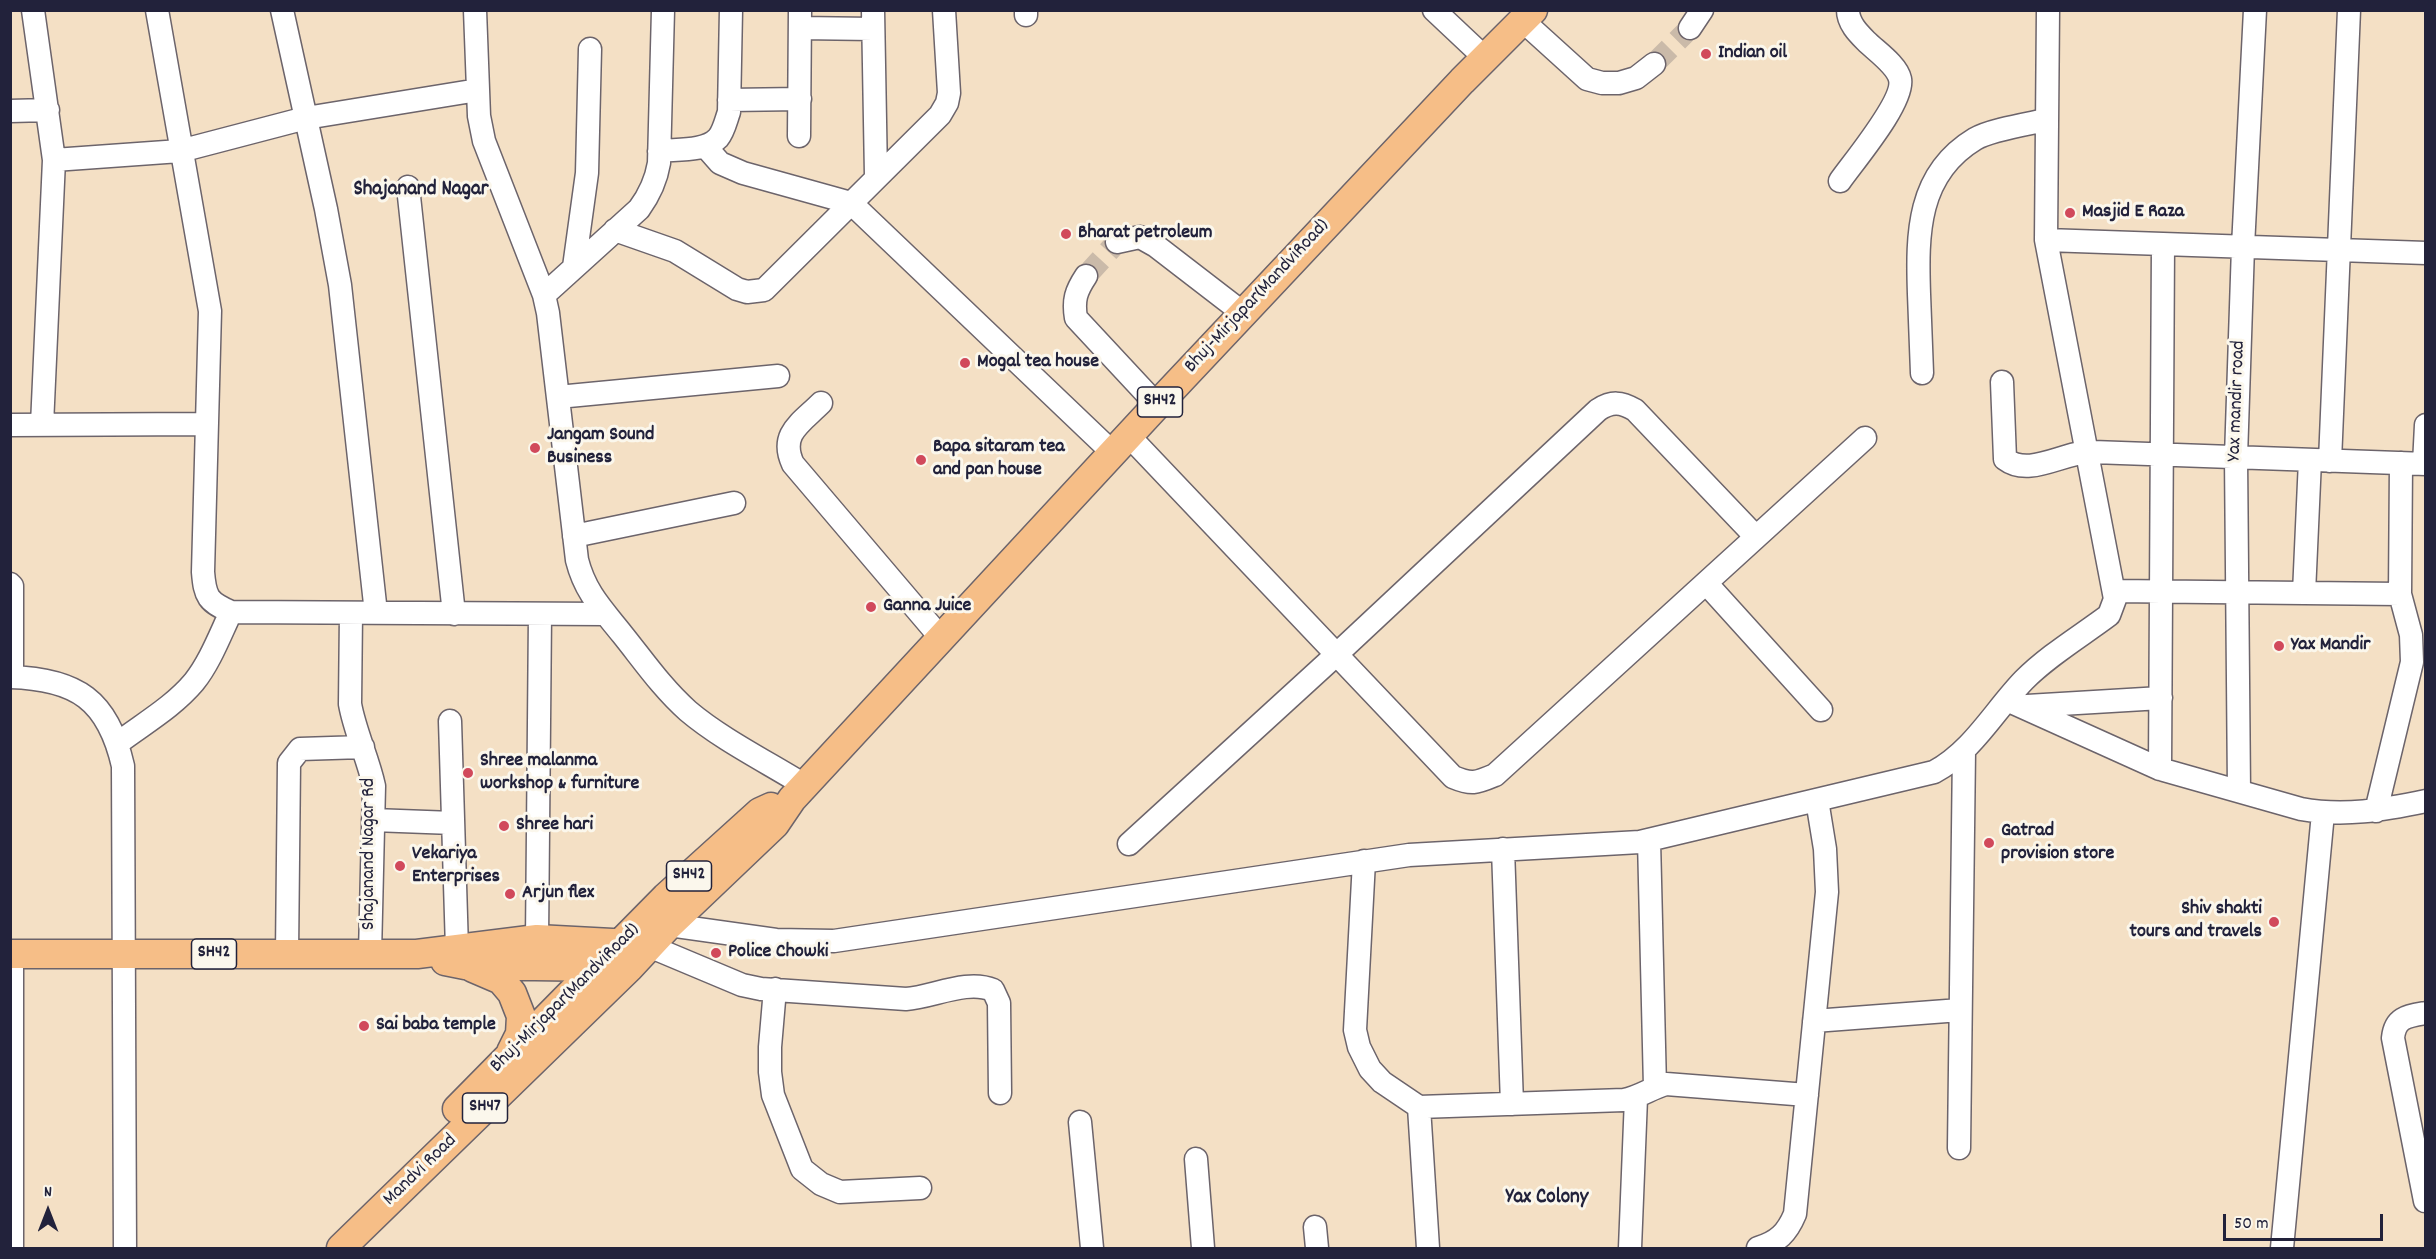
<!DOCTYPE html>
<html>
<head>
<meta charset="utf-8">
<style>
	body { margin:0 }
	#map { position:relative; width:2436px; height:1259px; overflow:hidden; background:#f4e0c5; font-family:Dekko,sans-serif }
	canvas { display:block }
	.frame { position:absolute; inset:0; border:12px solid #22223b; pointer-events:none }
	.north { position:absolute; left:18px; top:1181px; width:60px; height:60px; -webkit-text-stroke:4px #fbf7ec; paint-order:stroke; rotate:0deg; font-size:16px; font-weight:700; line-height:24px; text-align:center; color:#22223b }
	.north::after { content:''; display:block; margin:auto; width:21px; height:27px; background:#22223b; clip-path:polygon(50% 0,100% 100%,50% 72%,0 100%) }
	.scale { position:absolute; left:2223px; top:1214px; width:160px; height:27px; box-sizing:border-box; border:3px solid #22223b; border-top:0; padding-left:8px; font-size:18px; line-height:21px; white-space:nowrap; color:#22223b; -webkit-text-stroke:4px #fbf7ec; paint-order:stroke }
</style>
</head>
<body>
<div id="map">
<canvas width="2436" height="1259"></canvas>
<div class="frame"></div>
<div class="north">N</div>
<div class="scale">50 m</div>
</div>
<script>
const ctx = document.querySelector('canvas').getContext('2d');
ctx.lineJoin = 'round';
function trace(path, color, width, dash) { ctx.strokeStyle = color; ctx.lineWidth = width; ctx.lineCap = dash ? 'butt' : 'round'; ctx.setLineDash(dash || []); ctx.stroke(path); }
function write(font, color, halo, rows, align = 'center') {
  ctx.font = font + ' Dekko,sans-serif'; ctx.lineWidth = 6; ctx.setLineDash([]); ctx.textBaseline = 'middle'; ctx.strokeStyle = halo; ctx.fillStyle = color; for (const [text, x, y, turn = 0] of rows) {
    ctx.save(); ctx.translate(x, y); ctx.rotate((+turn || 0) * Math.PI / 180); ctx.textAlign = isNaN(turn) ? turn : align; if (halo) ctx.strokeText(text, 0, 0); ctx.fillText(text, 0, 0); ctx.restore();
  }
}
const minorTunnel = new Path2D(`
	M 1654,64 L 1690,28
	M 1086,276 L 1117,242`);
const minor = new Path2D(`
	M 33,10 L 54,160 L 42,425
	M 157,10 L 210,311 L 203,572 C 205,597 208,602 231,612 L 606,614
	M 282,10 L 326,209 L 340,285 L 376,613
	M 475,10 L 479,116 L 484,141 L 544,295 L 548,313 L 577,560 C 585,592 602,609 622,634 C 643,660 662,688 688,711 C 721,739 767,762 804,785
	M 873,10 L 876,176
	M 1026,10 L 1026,15
	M 1434,10 L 1485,58
	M 1523,21 L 1587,79 L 1602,83 L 1619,83 L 1636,78 L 1654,64
	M 800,28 L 873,29
	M 1690,28 L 1702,10
	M 729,100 L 800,99
	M 10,111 L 48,110
	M 799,136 L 800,10
	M 705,146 L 720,163 L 743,173 L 851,203 L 1113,453
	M 659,151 C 677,149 705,152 718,138 C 724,131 726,120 729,112 L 731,10
	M 54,160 L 180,151 L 306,118 L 478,90
	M 1840,181 C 1854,161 1905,101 1900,79 C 1897,65 1876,51 1866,41 C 1858,33 1848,23 1848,10
	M 408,187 L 454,614
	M 615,230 L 675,251 L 737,289 L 747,292 L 764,290 L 940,115 L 947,103 L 949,93 L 944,10
	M 2046,240 L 2426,253
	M 1117,242 L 1140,237 L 1156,246 L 1243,313
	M 574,267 L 587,173 L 590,49
	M 1086,276 C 1076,291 1073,300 1076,318 L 1157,405
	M 544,295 L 639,209 C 650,194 656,181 659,163 L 663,10
	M 1922,373 C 1921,346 1920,320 1919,294 C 1917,234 1917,174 1975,139 C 1990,130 2028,124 2046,120
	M 2002,382 L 2005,459 C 2030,478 2064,451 2093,452 C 2204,456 2315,460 2426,464
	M 558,397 L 778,376
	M 821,403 C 801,423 779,434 793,464 L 941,638
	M 10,425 L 207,424
	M 1128,435 L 1453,777 C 1472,785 1476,783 1495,775 L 1865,438
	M 2330,461 L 2349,10
	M 2424,464 L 2426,425
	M 574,536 L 734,503
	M 1706,583 L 1821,710
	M 10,584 L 12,586 L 12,677
	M 2114,591 L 2400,594
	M 2304,593 L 2310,460
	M 351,613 L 350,704 C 355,732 368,758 374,786 L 370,954
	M 10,677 C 77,679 108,700 123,766 L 125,1248
	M 2007,700 L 2160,769 L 2301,809 C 2344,817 2383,810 2426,801
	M 2027,706 L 2161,698
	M 450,721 L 457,949
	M 118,743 C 143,724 173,707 194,682 C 210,662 220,635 231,612
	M 2160,769 L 2163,244
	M 2239,791 L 2236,457 L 2243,247 L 2255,10
	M 2376,811 L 2412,662 L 2411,635 L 2400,594 L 2401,463
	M 373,820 L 453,823
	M 1649,840 L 1655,1087
	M 1129,844 L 1337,654 L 1598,410 C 1612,401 1621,402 1635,410 L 1756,537
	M 1503,849 L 1512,1104
	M 1364,861 L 1355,1030 L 1359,1047 L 1370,1069 L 1382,1082 L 1419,1107 L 1624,1100 C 1640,1097 1651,1088 1666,1084 L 1807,1095
	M 669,925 L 776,940 L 834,941 L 1409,855 L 1640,842 L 1934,772 C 1973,751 1994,711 2024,680 C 2049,655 2081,636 2109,615 L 2115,599 L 2046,240 L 2048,10
	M 537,939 L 540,614
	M 649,946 L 742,985 L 761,989 L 906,999 C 933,997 967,979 993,990 L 999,1003 L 1000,1093
	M 12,954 L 12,1248
	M 287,954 L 289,763 L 300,749 L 363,747
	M 775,989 L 770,1047 L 770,1072 L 773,1095 L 802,1169 L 821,1184 L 840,1192 L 920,1188
	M 1814,1021 L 1960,1010
	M 1419,1107 L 1428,1248
	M 1080,1122 L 1092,1248
	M 1959,1148 L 1964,751
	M 1196,1159 L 1203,1248
	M 2425,1201 L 2393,1038 C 2395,1017 2408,1016 2426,1013
	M 1315,1227 L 1317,1248
	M 1630,1248 L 1636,1098
	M 1758,1248 C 1778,1242 1787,1233 1795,1214 L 1827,892 L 1825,849 L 1817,800
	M 2282,1248 L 2323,813`);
const major = new Path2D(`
	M 10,954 L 417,954 L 537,939 L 631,944
	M 445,961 L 465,965 L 605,967
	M 473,968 L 501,980 L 512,993 L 521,1016 L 520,1034 L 511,1052
	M 457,1109 L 666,897 L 760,812 L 771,807
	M 341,1248 L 629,968 L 669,925 L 775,824 L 792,799 L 1157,405 L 1462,81 L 1533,10`);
const markers = [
	[1706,54,6,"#d1495b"],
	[2070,213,6,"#d1495b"],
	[1066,234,6,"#d1495b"],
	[965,363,6,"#d1495b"],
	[535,448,6,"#d1495b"],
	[921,460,6,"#d1495b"],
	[871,607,6,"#d1495b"],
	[2279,646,6,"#d1495b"],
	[468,773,6,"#d1495b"],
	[504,826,6,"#d1495b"],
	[1989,843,6,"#d1495b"],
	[400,866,6,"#d1495b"],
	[510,894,6,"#d1495b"],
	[2274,922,6,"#d1495b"],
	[716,953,6,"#d1495b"],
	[364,1026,6,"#d1495b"]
];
const shields = [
	[1160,402,45],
	[689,876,45],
	[214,954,45],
	[485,1108,45]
];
const shieldNames = [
	["SH42",1160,402],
	["SH42",689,876],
	["SH42",214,954],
	["SH47",485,1108]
];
const poiNames = [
	["Indian oil",1718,54],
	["Masjid E Raza",2082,213],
	["Bharat petroleum",1078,234],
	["Mogal tea house",977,363],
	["Jangam Sound",547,436],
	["Business",547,459],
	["Bapa sitaram tea",933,448],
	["and pan house",933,471],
	["Ganna Juice",883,607],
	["Yax Mandir",2291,646],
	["Shree malanma",480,762],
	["workshop & furniture",480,785],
	["Shree hari",516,826],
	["Gatrad",2001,832],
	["provision store",2001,855],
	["Vekariya",412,855],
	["Enterprises",412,878],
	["Arjun flex",522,894],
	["Shiv shakti",2262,910,"right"],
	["tours and travels",2262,933,"right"],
	["Police Chowki",728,953],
	["Sai baba temple",376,1026]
];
const streetNames = [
	["Bhuj-Mirjapar(MandviRoad)",1258,297,-47],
	["Yax mandir road",2238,401,-88],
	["Shajanand Nagar Rd",370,854,-90],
	["Bhuj-Mirjapar(MandviRoad)",566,999,-45],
	["Mandvi Road",421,1171,-44]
];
const neighbourhoodNames = [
	["Shajanand Nagar",421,191],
	["Yax Colony",1547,1199]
];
trace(minorTunnel, '#cabaa9', 22, [22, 11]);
trace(minor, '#6c646b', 25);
trace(major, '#6c646b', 31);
trace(minor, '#fff', 22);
trace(major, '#f6be87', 28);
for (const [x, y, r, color] of markers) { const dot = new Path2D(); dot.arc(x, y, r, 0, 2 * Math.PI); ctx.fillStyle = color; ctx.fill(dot); trace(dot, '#fbf7ec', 2); }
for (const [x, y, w] of shields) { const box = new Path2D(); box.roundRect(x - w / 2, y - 15, w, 30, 4.5); ctx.fillStyle = '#fbf7ec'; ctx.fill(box); trace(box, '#22223b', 1.5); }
write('bold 18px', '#22223b', null, shieldNames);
write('bold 20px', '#22223b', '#fbf7ec', poiNames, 'left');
write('20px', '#22223b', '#fbf7ec', streetNames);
write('bold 21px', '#22223b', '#fbf7ec', neighbourhoodNames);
</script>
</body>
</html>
